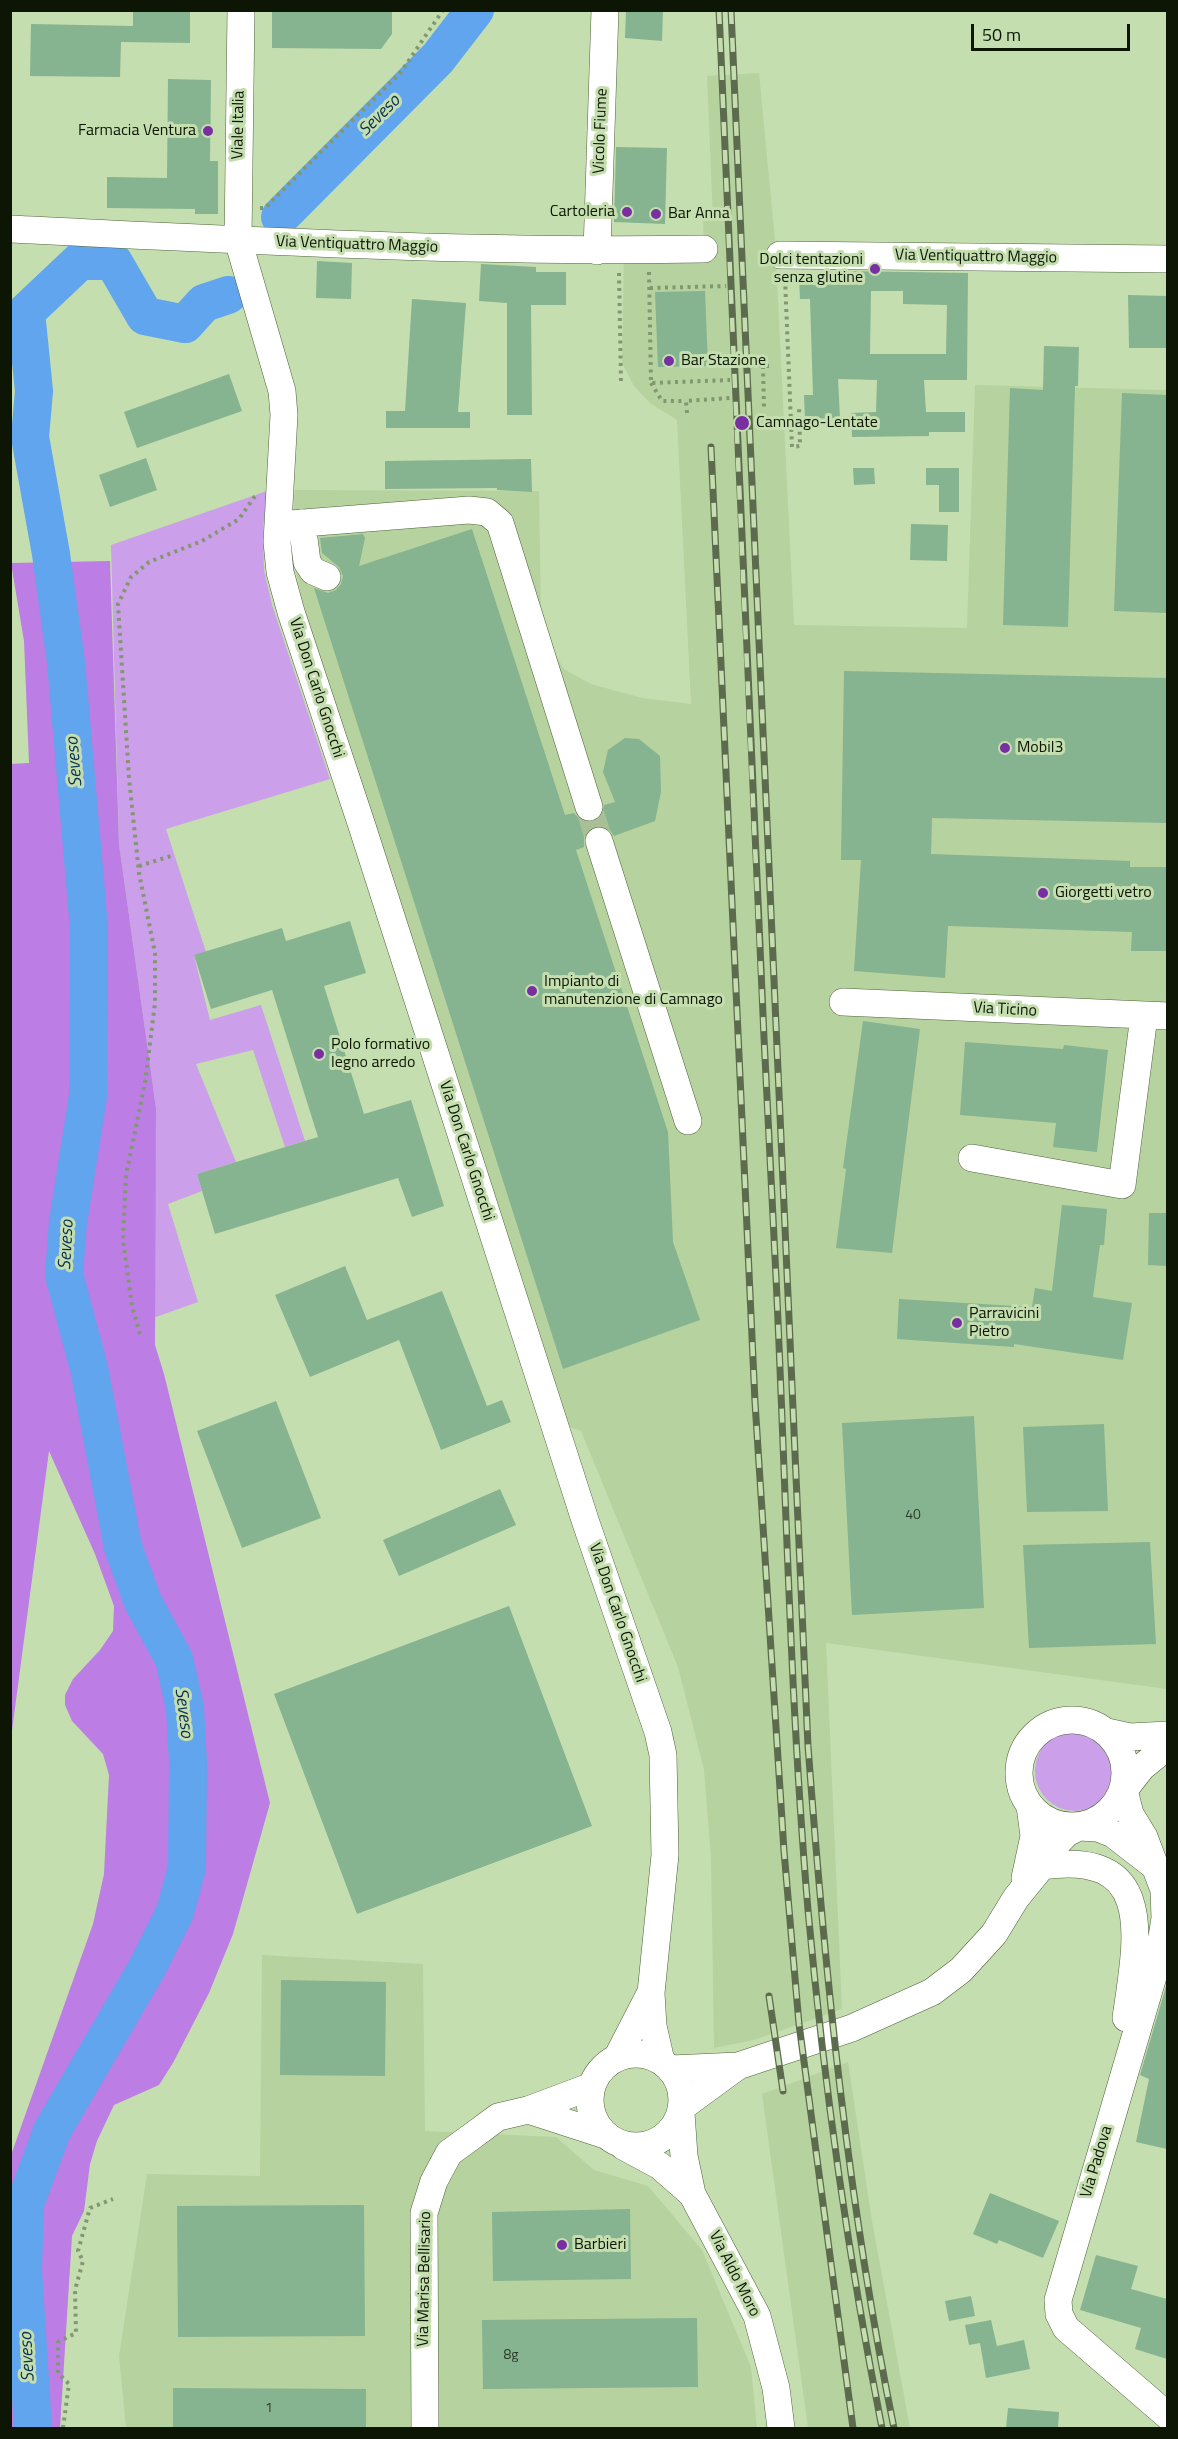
<!DOCTYPE html>
<html>
<head>
<meta charset="utf-8">
<style>
	body { margin:0 }
	#map { position:relative; width:1178px; height:2439px; overflow:hidden; background:#c5deaf; font-family:"Titillium Web",sans-serif }
	canvas { display:block }
	.frame { position:absolute; inset:0; border:12px solid #0d1605; pointer-events:none }
	.scale { position:absolute; left:971px; top:24px; width:159px; height:27px; box-sizing:border-box; border:3px solid #0d1605; border-top:0; padding-left:8px; font-size:18px; line-height:21px; white-space:nowrap; color:#0d1605; -webkit-text-stroke:4px #c5deaf; paint-order:stroke }
</style>
</head>
<body>
<div id="map">
<canvas width="1178" height="2439"></canvas>
<div class="frame"></div>
<div class="scale">50 m</div>
</div>
<script>
const ctx = document.querySelector('canvas').getContext('2d');
ctx.lineJoin = 'round';
function fill(path, color) { ctx.fillStyle = color; ctx.fill(path, 'evenodd'); }
function trace(path, color, width, dash) { ctx.strokeStyle = color; ctx.lineWidth = width; ctx.lineCap = dash ? 'butt' : 'round'; ctx.setLineDash(dash || []); ctx.stroke(path); }
function write(font, color, halo, rows, align = 'center') {
  ctx.font = font + ' "Titillium Web",sans-serif'; ctx.lineWidth = 6; ctx.setLineDash([]); ctx.textBaseline = 'middle'; ctx.strokeStyle = halo; ctx.fillStyle = color; for (const [text, x, y, turn = 0] of rows) {
    ctx.save(); ctx.translate(x, y); ctx.rotate((+turn || 0) * Math.PI / 180); ctx.textAlign = isNaN(turn) ? turn : align; if (halo) ctx.strokeText(text, 0, 0); ctx.fillText(text, 0, 0); ctx.restore();
  }
}
const built = new Path2D(`
	M 759,73 L 775,240 L 794,625 L 967,628 L 975,385 L 1167,390 L 1167,1689 L 826,1643 L 842,2009 L 754,2040 L 714,2048 L 711,1857 L 704,1770 L 678,1667 L 581,1431 L 567,1426 L 304,608 L 295,567 L 292,530 L 295,490 L 539,491 L 541,619 L 551,648 L 564,669 L 591,684 L 642,698 L 691,704 L 677,420 L 650,403 L 634,386 L 622,363 L 624,252 L 704,249 L 703,219 L 713,218 L 707,76 Z
	M 262,1955 L 423,1964 L 425,2131 L 556,2137 L 594,2170 L 648,2186 L 702,2250 L 751,2367 L 757,2428 L 126,2428 L 119,2356 L 147,2174 L 260,2176 Z
	M 848,2062 L 872,2221 L 910,2428 L 808,2428 L 762,2094 Z`);
const green = new Path2D(`
	M 267,491 L 263,530 L 264,570 L 272,605 L 330,779 L 166,829 L 206,952 L 194,956 L 210,1020 L 261,1005 L 305,1141 L 285,1147 L 253,1050 L 196,1064 L 236,1162 L 197,1174 L 202,1191 L 168,1204 L 198,1302 L 153,1318 L 156,1108 L 119,844 L 111,545 Z
	M1035 1771a40 40 0 1 1 80 0a40 40 0 1 1-80 0Z`);
const forest = new Path2D(`
	M 110,561 L 119,844 L 156,1108 L 155,1345 L 164,1374 L 270,1803 L 233,1934 L 209,1993 L 173,2063 L 159,2085 L 114,2105 L 97,2141 L 90,2164 L 84,2211 L 72,2236 L 60,2428 L 11,2428 L 11,2155 L 93,1924 L 104,1874 L 109,1775 L 103,1754 L 72,1721 L 65,1705 L 65,1695 L 73,1679 L 100,1650 L 113,1631 L 114,1606 L 95,1554 L 49,1451 L 11,1738 L 10,764 L 29,763 L 24,641 L 11,563 Z`);
const river = new Path2D(`
	M 280,217 L 438,58 L 475,10
	M 33,2428 L 23,2270 L 25,2204 L 52,2131 L 147,1968 L 175,1912 L 187,1867 L 188,1763 L 185,1708 L 174,1659 L 143,1602 L 123,1547 L 89,1368 L 64,1275 L 68,1222 L 88,1096 L 89,928 L 66,662 L 51,554 L 30,437 L 34,391 L 26,312 L 80,261 L 113,261 L 145,316 L 185,324 L 204,303 L 228,295`);
const building = new Path2D(`
	M 133,10 L 190,10 L 190,43 L 121,42 L 120,77 L 30,76 L 31,24 L 133,26 Z
	M 272,10 L 392,10 L 392,34 L 381,49 L 272,48 Z
	M 626,10 L 663,10 L 662,41 L 625,38 Z
	M 168,79 L 211,80 L 210,161 L 218,161 L 218,214 L 195,214 L 195,209 L 107,208 L 107,177 L 167,178 Z
	M 616,147 L 667,148 L 665,224 L 614,222 Z
	M 317,261 L 352,263 L 351,299 L 316,298 Z
	M 481,264 L 536,267 L 536,272 L 566,272 L 566,305 L 531,305 L 532,415 L 507,415 L 507,303 L 479,301 Z
	M 846,271 L 968,273 L 967,380 L 924,380 L 926,412 L 965,412 L 965,432 L 929,432 L 929,436 L 852,437 L 851,413 L 876,412 L 877,380 L 838,379 L 840,418 L 805,419 L 804,395 L 813,395 L 810,299 L 800,299 L 799,278 L 845,276 ZM 871,291 L 903,291 L 903,304 L 947,305 L 946,354 L 870,354 Z
	M 705,291 L 708,366 L 658,367 L 655,292 Z
	M 1128,295 L 1167,296 L 1167,348 L 1129,348 Z
	M 412,299 L 466,303 L 458,412 L 470,412 L 470,428 L 386,428 L 386,411 L 405,411 Z
	M 1044,346 L 1079,347 L 1078,386 L 1075,386 L 1068,627 L 1003,625 L 1010,388 L 1043,390 Z
	M 229,374 L 242,411 L 137,448 L 124,412 Z
	M 1122,393 L 1167,395 L 1167,613 L 1114,611 Z
	M 146,458 L 157,490 L 110,507 L 99,475 Z
	M 531,459 L 532,492 L 497,490 L 497,488 L 385,489 L 385,461 Z
	M 853,468 L 874,468 L 875,484 L 854,485 Z
	M 926,468 L 959,468 L 959,512 L 939,512 L 939,485 L 926,485 Z
	M 911,524 L 948,525 L 947,561 L 910,560 Z
	M 472,529 L 565,815 L 574,813 L 579,819 L 585,822 L 593,822 L 601,817 L 604,805 L 615,802 L 603,772 L 608,750 L 625,738 L 639,739 L 660,756 L 661,792 L 655,821 L 614,836 L 610,830 L 603,826 L 594,826 L 588,830 L 584,837 L 584,847 L 576,850 L 668,1132 L 673,1242 L 700,1320 L 563,1369 L 314,588 L 328,593 L 336,590 L 341,584 L 343,576 L 339,567 L 322,553 L 320,538 L 363,534 L 365,538 L 359,566 Z
	M 844,671 L 1167,678 L 1167,823 L 932,818 L 931,854 L 1130,861 L 1130,867 L 1167,867 L 1167,951 L 1131,951 L 1132,932 L 948,926 L 945,978 L 854,971 L 861,860 L 841,860 Z
	M 350,921 L 366,973 L 324,986 L 364,1114 L 411,1100 L 444,1206 L 412,1217 L 398,1178 L 215,1234 L 197,1174 L 318,1137 L 272,990 L 211,1009 L 194,955 L 282,928 L 286,941 Z
	M 863,1021 L 920,1029 L 892,1253 L 836,1248 L 846,1169 L 843,1168 Z
	M 965,1042 L 1063,1049 L 1064,1045 L 1108,1050 L 1097,1152 L 1053,1147 L 1056,1123 L 960,1115 Z
	M 1062,1205 L 1107,1209 L 1104,1245 L 1100,1245 L 1093,1297 L 1132,1303 L 1123,1360 L 1014,1344 L 1014,1347 L 897,1339 L 899,1299 L 1032,1307 L 1035,1288 L 1052,1291 Z
	M 1149,1213 L 1167,1213 L 1167,1266 L 1148,1265 Z
	M 345,1266 L 367,1320 L 442,1291 L 487,1406 L 502,1400 L 511,1422 L 441,1450 L 399,1340 L 310,1377 L 275,1295 Z
	M 276,1401 L 321,1518 L 242,1548 L 197,1431 Z
	M 974,1416 L 984,1608 L 852,1615 L 842,1423 Z
	M 1104,1424 L 1108,1511 L 1027,1512 L 1023,1427 Z
	M 500,1489 L 516,1525 L 399,1576 L 383,1540 Z
	M 1150,1542 L 1156,1644 L 1029,1648 L 1023,1545 Z
	M 509,1606 L 592,1826 L 357,1914 L 274,1694 Z
	M 281,1980 L 386,1982 L 385,2076 L 280,2075 Z
	M 1167,1983 L 1167,2149 L 1136,2142 L 1149,2079 L 1140,2075 Z
	M 990,2193 L 1059,2221 L 1043,2258 L 999,2240 L 997,2244 L 973,2234 Z
	M 364,2205 L 365,2336 L 178,2337 L 177,2206 Z
	M 630,2209 L 631,2279 L 493,2281 L 492,2212 Z
	M 1096,2255 L 1138,2266 L 1131,2289 L 1167,2299 L 1167,2359 L 1135,2349 L 1141,2328 L 1080,2310 Z
	M 971,2296 L 975,2316 L 949,2321 L 945,2301 Z
	M 697,2318 L 698,2387 L 483,2389 L 482,2320 Z
	M 991,2320 L 997,2346 L 1024,2340 L 1030,2369 L 986,2378 L 980,2343 L 969,2345 L 965,2325 Z
	M 173,2388 L 366,2389 L 366,2428 L 173,2428 Z
	M 1008,2408 L 1059,2412 L 1058,2428 L 1006,2428 Z`);
const minorTunnel = new Path2D(`
	M 589,807 L 599,841`);
const path = new Path2D(`
	M 260,208 L 265,208 L 401,72 L 443,10
	M 649,272 L 651,383 L 730,380
	M 619,273 L 621,383
	M 785,279 L 792,447 L 800,446 L 799,405
	M 650,288 L 726,286
	M 751,366 L 770,366
	M 763,366 L 764,407
	M 651,383 L 662,401 L 686,401
	M 687,413 L 686,401 L 731,398
	M 139,866 L 174,855
	M 140,1334 L 132,1306 L 123,1240 L 126,1175 L 145,1083 L 155,1003 L 155,953 L 139,873 L 129,778 L 118,604 L 131,577 L 149,562 L 202,541 L 239,519 L 255,496
	M 63,2428 L 69,2384 L 58,2373 L 58,2342 L 76,2333 L 75,2290 L 83,2261 L 78,2251 L 90,2208 L 113,2199`);
const minor = new Path2D(`
	M 241,10 L 238,240 L 282,391 L 284,415 L 277,542 L 280,572 L 291,612 L 362,826 L 586,1523 L 658,1732 L 663,1755 L 665,1855 L 651,1993 L 653,2026 L 661,2061
	M 10,229 C 242,240 472,253 704,249
	M 597,251 L 605,10
	M 780,255 L 1168,259
	M 302,523 L 307,562 L 313,571 L 327,577
	M 278,525 L 469,510 L 487,512 L 500,523 L 589,807
	M 599,841 L 688,1121
	M 843,1002 L 1168,1016
	M 972,1158 L 1122,1185 L 1144,1016
	M1019 1773a53 53 0 1 1 106 0a53 53 0 1 1-106 0Z
	M 1107,1732 L 1130,1737 L 1168,1735
	M 1168,1746 L 1142,1767 L 1124,1790 L 1130,1814 L 1144,1837 L 1164,1890 L 1165,1918 L 1159,1956 L 1058,2300 L 1059,2314 L 1066,2328 L 1168,2416
	M 1042,1866 C 1158,1849 1137,1940 1126,2018
	M 1025,1878 L 1034,1836 L 1030,1806
	M590 2100a46 46 0 1 1 92 0a46 46 0 1 1-92 0Z
	M 617,2058 L 650,1994
	M 671,2069 L 738,2066 L 852,2028 L 932,1992 L 961,1970 L 994,1934 L 1016,1898 L 1042,1866 L 1054,1846 L 1067,1833 L 1079,1827 L 1098,1828 L 1113,1834 L 1153,1865
	M 682,2107 L 738,2066
	M 528,2110 L 605,2135
	M 681,2113 L 684,2156 L 692,2194 L 757,2316 L 776,2388 L 781,2428
	M 623,2146 L 660,2166 L 692,2194
	M 425,2428 L 424,2213 L 434,2181 L 449,2153 L 471,2137 L 498,2117 L 528,2110 L 592,2086`);
const rail = new Path2D(`
	M 719,10 C 737,433 754,855 776,1277 C 786,1488 790,1699 808,1910 C 824,2084 848,2257 882,2428
	M 731,10 L 808,1746 C 825,1975 848,2203 894,2428
	M 711,447 L 755,1402 L 784,1851 L 799,2024 L 853,2428
	M 769,1996 L 783,2091`);
const markers = [
	[208,131,6,"#792fa1"],
	[627,212,6,"#792fa1"],
	[656,214,6,"#792fa1"],
	[875,269,6,"#792fa1"],
	[669,361,6,"#792fa1"],
	[742,423,8,"#792fa1"],
	[1005,748,6,"#792fa1"],
	[1043,893,6,"#792fa1"],
	[532,991,6,"#792fa1"],
	[319,1054,6,"#792fa1"],
	[957,1323,6,"#792fa1"],
	[562,2245,6,"#792fa1"]
];
const numberNames = [
	["40",913,1516],
	["8g",511,2356],
	["1",269,2409]
];
const streetNames = [
	["Viale Italia",239,125,-89],
	["Vicolo Fiume",601,131,-88],
	["Via Ventiquattro Maggio",357,245,2],
	["Via Ventiquattro Maggio",976,257,1],
	["Via Don Carlo Gnocchi",316,688,72],
	["Via Ticino",1005,1010,3],
	["Via Don Carlo Gnocchi",466,1151,72],
	["Via Don Carlo Gnocchi",617,1613,71],
	["Via Padova",1097,2162,-73],
	["Via Aldo Moro",734,2274,63],
	["Via Marisa Bellisario",425,2279,-89]
];
const poiNames = [
	["Farmacia Ventura",196,131,"right"],
	["Cartoleria",615,212,"right"],
	["Bar Anna",668,214],
	["Dolci tentazioni",863,260,"right"],
	["senza glutine",863,278,"right"],
	["Bar Stazione",681,361],
	["Camnago-Lentate",756,423],
	["Mobil3",1017,748],
	["Giorgetti vetro",1055,893],
	["Impianto di",544,982],
	["manutenzione di Camnago",544,1000],
	["Polo formativo",331,1045],
	["legno arredo",331,1063],
	["Parravicini",969,1314],
	["Pietro",969,1332],
	["Barbieri",574,2245]
];
const waterNames = [
	["Seveso",380,116,-45],
	["Seveso",75,762,-95],
	["Seveso",67,1245,-87],
	["Seveso",183,1713,83],
	["Seveso",28,2357,-93]
];
fill(built, '#b6d29e');
fill(green, '#cb9fe9');
fill(forest, '#bc7de4');
trace(river, '#60a5ed', 38);
fill(building, '#86b390');
trace(minorTunnel, '#a9c096', 27, [27, 14]);
trace(minor, '#4d6339', 28);
trace(path, '#839672', 4, [3, 4.5]);
trace(minor, '#fff', 27);
trace(rail, '#5c6b4e', 7);
trace(rail, '#c5deaf', 4.5, [14]);
for (const [x, y, r, color] of markers) { const dot = new Path2D(); dot.arc(x, y, r, 0, 2 * Math.PI); ctx.fillStyle = color; ctx.fill(dot); trace(dot, '#c5deaf', 2); }
write('14px', '#2b3d28', null, numberNames);
write('16px', '#0d1605', '#c5deaf', streetNames);
write('16px', '#0d1605', '#c5deaf', poiNames, 'left');
write('italic 18px', '#0a3053', '#c5deaf', waterNames);
</script>
</body>
</html>
